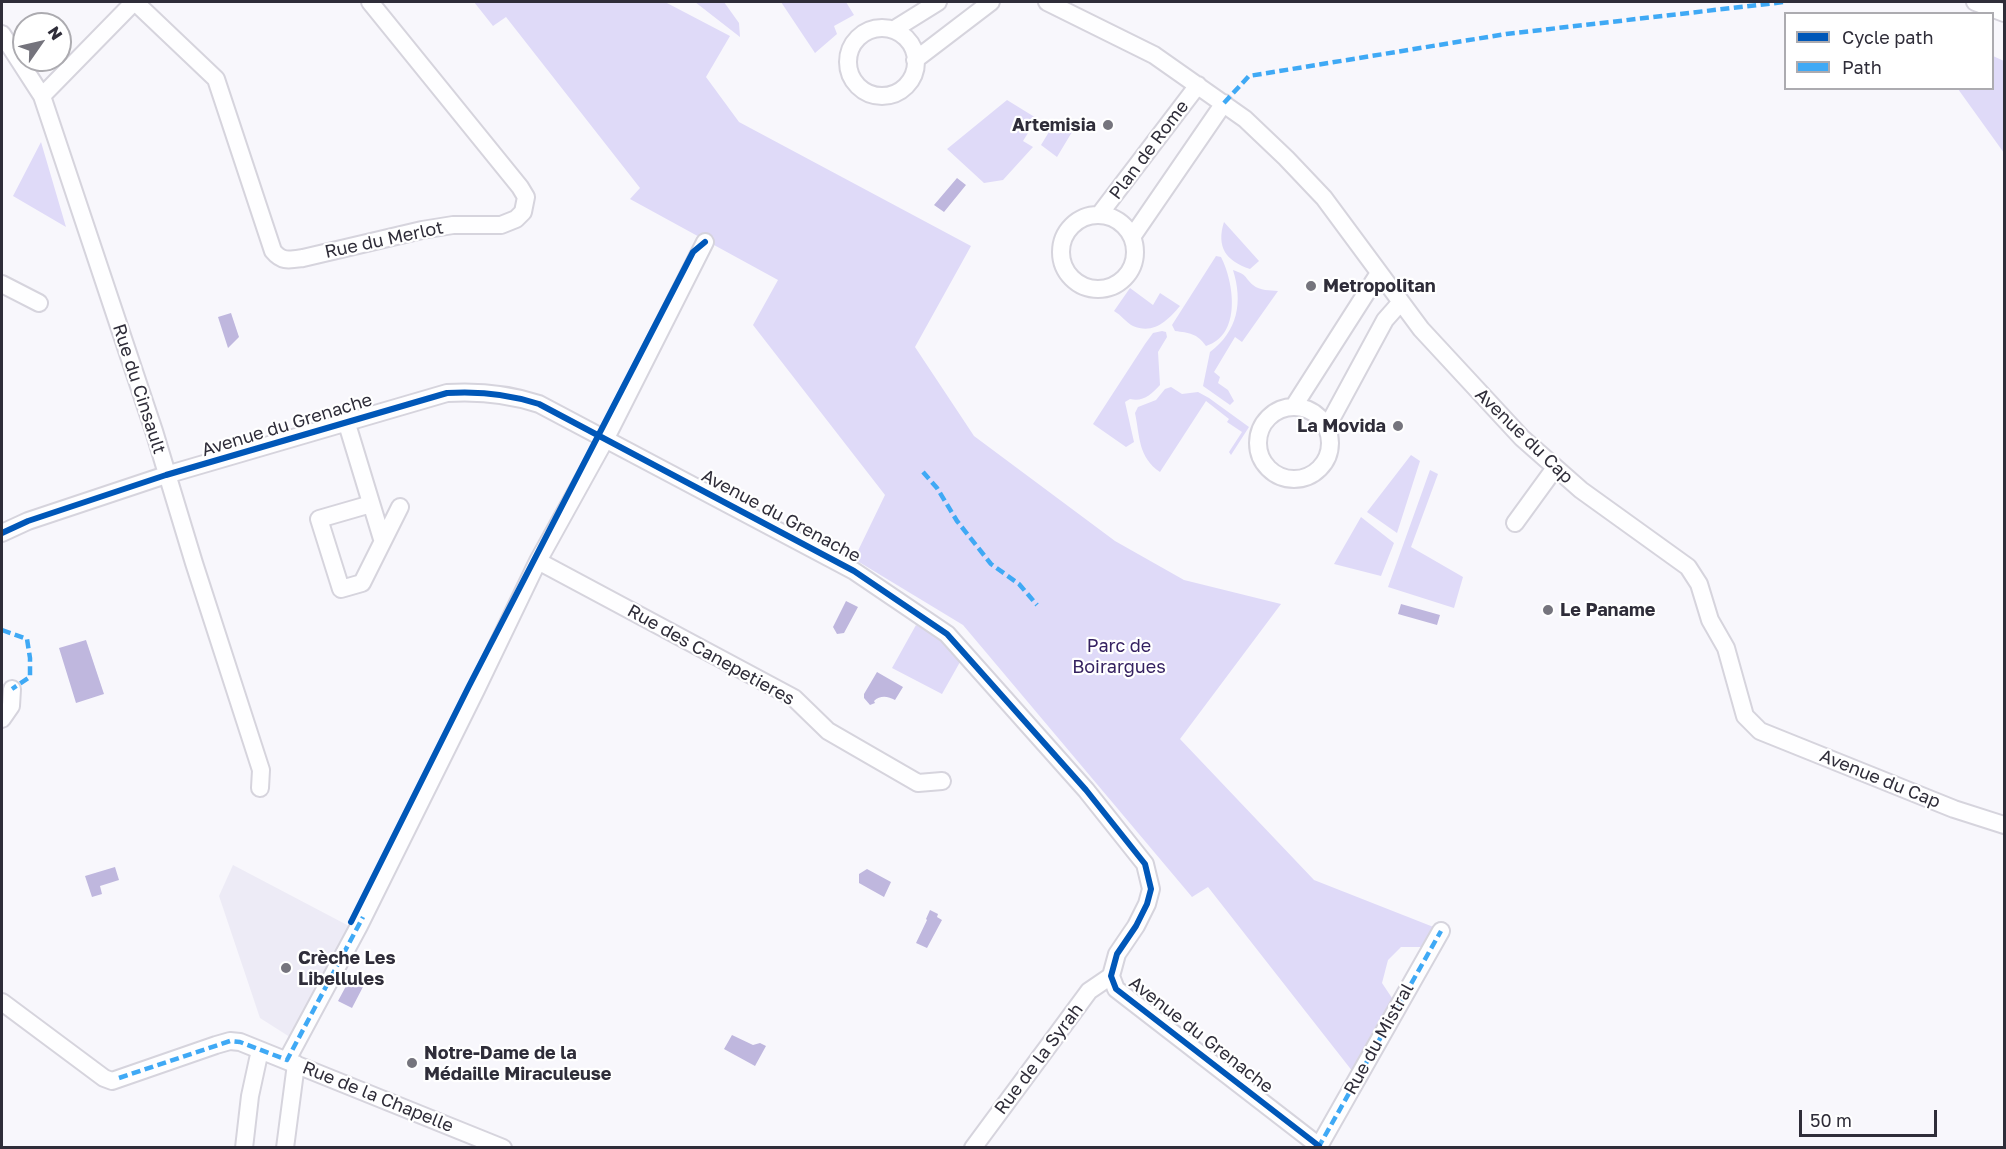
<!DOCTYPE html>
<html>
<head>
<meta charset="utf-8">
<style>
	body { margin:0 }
	#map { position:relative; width:2006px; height:1149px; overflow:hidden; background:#f8f7fc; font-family:"Golos Text",sans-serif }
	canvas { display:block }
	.frame { position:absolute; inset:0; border:3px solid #2f2d39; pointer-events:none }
	.legend { position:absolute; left:1784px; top:12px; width:210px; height:78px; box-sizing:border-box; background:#fff; border:2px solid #acabb0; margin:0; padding:8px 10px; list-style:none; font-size:18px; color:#2f2d39 }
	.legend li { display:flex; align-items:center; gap:12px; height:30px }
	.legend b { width:30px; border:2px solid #acabb0 }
	.north { position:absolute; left:12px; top:12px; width:60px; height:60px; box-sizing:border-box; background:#fff; border:2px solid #acabb0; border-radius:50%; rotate:56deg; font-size:16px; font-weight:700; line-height:24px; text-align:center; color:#2f2d39 }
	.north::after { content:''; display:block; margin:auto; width:21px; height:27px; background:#75747d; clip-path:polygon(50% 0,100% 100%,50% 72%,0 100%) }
	.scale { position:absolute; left:1799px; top:1110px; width:138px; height:27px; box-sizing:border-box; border:3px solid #2f2d39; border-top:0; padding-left:8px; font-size:18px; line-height:21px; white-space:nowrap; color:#2f2d39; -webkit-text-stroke:4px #fff; paint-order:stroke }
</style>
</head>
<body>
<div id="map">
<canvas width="2006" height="1149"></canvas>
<div class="frame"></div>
<ul class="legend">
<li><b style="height:8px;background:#0057b8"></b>Cycle path</li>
<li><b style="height:8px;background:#3fa9f5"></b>Path</li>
</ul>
<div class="north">N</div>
<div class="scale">50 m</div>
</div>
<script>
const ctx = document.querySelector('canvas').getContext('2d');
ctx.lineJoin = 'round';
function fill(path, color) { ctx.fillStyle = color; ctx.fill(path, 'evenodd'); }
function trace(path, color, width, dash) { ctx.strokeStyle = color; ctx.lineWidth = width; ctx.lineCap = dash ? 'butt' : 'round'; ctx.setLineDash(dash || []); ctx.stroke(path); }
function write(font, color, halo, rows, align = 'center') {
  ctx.font = font + ' "Golos Text",sans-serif'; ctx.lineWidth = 4.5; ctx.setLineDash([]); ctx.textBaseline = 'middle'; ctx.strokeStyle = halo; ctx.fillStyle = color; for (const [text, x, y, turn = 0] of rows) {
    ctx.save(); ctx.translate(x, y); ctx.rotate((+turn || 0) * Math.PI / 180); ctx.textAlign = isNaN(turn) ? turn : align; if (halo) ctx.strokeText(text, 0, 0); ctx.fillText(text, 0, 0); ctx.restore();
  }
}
const built = new Path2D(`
	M 233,865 L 349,926 L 293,1039 L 260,1018 L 219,896 Z`);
const green = new Path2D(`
	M 474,2 L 665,2 L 730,36 L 706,77 L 739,122 L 971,246 L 915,347 L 974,436 L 1115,541 L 1184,580 L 1281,604 L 1180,739 L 1314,880 L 1436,928 L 1425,947 L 1401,947 L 1388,960 L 1382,983 L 1394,1001 L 1353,1072 L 1208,887 L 1192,897 L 963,625 L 854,559 L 885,495 L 753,325 L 778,280 L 630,199 L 640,188 L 506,17 L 493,26 Z
	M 695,2 L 724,2 L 739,23 L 740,37 Z
	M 781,2 L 846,2 L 854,15 L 834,26 L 837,34 L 815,53 Z
	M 1993,56 L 2004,61 L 2004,153 L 1958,89 L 1992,88 Z
	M 1007,100 L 1046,124 L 1042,131 L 1033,125 L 1023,141 L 1033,147 L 1003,180 L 984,183 L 947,149 Z
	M 1055,122 L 1072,132 L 1057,157 L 1041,145 Z
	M 41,142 L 66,227 L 13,196 Z
	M 1224,222 L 1259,261 L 1250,269 C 1226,261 1216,247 1224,222 Z
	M 1216,256 L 1221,257 C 1234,282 1242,335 1206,346 C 1197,333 1189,333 1175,331 L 1172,325 Z
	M 1233,270 C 1249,276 1243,276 1253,285 C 1260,291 1270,290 1278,291 L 1242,342 L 1235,337 L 1214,372 L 1220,377 L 1218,383 L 1228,390 L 1234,401 L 1230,405 L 1203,386 L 1210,352 C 1238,331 1243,302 1233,270 Z
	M 1130,288 L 1153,305 L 1160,293 L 1180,306 C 1168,320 1154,335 1133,326 C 1127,323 1121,315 1114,311 Z
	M 1162,331 L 1166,332 L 1167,337 L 1158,352 L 1160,385 C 1151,395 1143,402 1130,399 L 1125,402 L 1134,442 L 1126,447 L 1093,424 L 1145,344 L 1153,333 Z
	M 1171,387 L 1182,394 L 1198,392 L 1209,398 L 1249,427 L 1231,455 L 1229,452 L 1242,432 L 1227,422 L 1229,419 L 1206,401 L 1160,472 C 1138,457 1140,437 1135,413 L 1138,407 L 1156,400 L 1165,389 Z
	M 1411,455 L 1420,461 L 1397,533 L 1367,512 Z
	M 1430,470 L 1438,474 L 1411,547 L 1463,577 L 1454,608 L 1388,587 Z
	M 1361,517 L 1394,543 L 1381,576 L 1334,564 Z
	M 916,625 L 946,640 L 960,662 L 942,694 L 892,668 Z`);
const water = new Path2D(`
	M 957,178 L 966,185 L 944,212 L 934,205 Z
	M 231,313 L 239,337 L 228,348 L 218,317 Z
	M 846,601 L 858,607 L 844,633 L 837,634 L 833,627 Z
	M 1401,604 L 1440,615 L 1437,625 L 1398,614 Z
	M 86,640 L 104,694 L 76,703 L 59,648 Z
	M 877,672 L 903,687 L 895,700 C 888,696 880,695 874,701 L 875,703 L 870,705 L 864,698 L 864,694 Z
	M 115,867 L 119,880 L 100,886 L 102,894 L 92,897 L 85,876 Z
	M 867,869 L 891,882 L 884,897 L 859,883 L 859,874 Z
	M 930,910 L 938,914 L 937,917 L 942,920 L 927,948 L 916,943 L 927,920 L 926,919 Z
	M 352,975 L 365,983 L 352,1008 L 338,1001 Z
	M 732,1035 L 753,1045 L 760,1043 L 766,1046 L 755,1066 L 724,1049 Z`);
const minor = new Path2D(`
	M 135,2 L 216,79 L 273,251 C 282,262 289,260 303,258 L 422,230 L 453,225 L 501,225 L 516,219 L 523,212 L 526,197 L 520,187 L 370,2
	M 1047,2 L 1154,55 L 1245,119 L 1286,158 L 1324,198 L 1421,329 L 1522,438 L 1581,490 L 1688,567 L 1699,584 L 1710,620 L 1726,648 L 1745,716 L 1760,731 L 1954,809 L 2004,825
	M 1975,2 L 2004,13
	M848 62a34 34 0 1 1 68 0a34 34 0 1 1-68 0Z
	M 893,30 L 938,2
	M 2,34 L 42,96 L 154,431 L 194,563 L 261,770 L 260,788
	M 915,60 L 991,2
	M 42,96 L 134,2
	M 1099,215 L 1198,85
	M1061 252a37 37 0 1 1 74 0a37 37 0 1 1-74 0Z
	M 1132,237 L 1224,103
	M 2,284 L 39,303
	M 1294,406 L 1379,273
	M1258 443a36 36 0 1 1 72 0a36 36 0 1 1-72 0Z
	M 347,424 L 382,539
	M 1327,427 L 1385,320 L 1400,303
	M 371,504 L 319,519 L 341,589 L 362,583 L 400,507
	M 1515,523 L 1555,468
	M 2,533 L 28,521 L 166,475 L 447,393 C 479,391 509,394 539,404 L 854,571 L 947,634 L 1086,790 L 1145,864 L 1151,889 L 1147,904 L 1136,926 L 1117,954 L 1111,976 L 1116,989 L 1319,1146
	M 538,561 L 794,698 L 828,731 L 918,783 L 942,781
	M 2,719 L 11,706 L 12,689
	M 2,1002 L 104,1078 L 112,1081 L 216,1045 L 230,1041 L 240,1042 L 503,1148
	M 287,1060 L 359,926 L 476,690 L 538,561 L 605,440 L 705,242
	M 244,1148 L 250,1096 L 260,1050
	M 285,1148 L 296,1064
	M 973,1148 L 1089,991 L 1111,976
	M 1318,1148 L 1441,931`);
const quiet = new Path2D(`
	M 1224,103 L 1249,76 L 1506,34 L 1784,2
	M 923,472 L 937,488 L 957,521 L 991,564 L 1019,584 L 1037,605
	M 2,630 L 27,639 L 30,658 L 30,677 L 12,689
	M 119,1078 L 230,1041 L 240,1042 L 287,1060 L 363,917
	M 1318,1148 L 1441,931`);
const cycleway = new Path2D(`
	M 2,533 L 28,521 L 166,475 L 447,393 C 479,391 509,394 539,404 L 854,571 L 947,634 L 1086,790 L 1145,864 L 1151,889 L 1147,904 L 1136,926 L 1117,954 L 1111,976 L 1116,989 L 1319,1146
	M 351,922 L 469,686 L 693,252 L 705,242`);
const markers = [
	[1108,125,6,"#75747d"],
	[1311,286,6,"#75747d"],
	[1398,426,6,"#75747d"],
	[1548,610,6,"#75747d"],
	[286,968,6,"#75747d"],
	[412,1063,6,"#75747d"]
];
const poiNames = [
	["Artemisia",1096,125,"right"],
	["Metropolitan",1323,286],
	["La Movida",1386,426,"right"],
	["Le Paname",1560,610],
	["Crèche Les",298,958],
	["Libellules",298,979],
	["Notre-Dame de la",424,1053],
	["Médaille Miraculeuse",424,1074]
];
const streetNames = [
	["Plan de Rome",1149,150,-53],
	["Rue du Merlot",384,240,-12],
	["Rue du Cinsault",139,389,72],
	["Avenue du Grenache",287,425,-17],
	["Avenue du Cap",1524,436,44],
	["Avenue du Grenache",781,516,28],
	["Rue des Canepetieres",711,655,29],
	["Avenue du Cap",1880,779,22],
	["Avenue du Grenache",1201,1035,38],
	["Rue du Mistral",1379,1039,-61],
	["Rue de la Syrah",1039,1059,-53],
	["Rue de la Chapelle",378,1097,22]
];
const parkNames = [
	["Parc de",1119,646],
	["Boirargues",1119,667]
];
fill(built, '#edebf6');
fill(green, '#dfdaf8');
fill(water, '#bfb7de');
trace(minor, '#d6d4dd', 20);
trace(minor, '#fefeff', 16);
trace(quiet, '#3fa9f5', 4.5, [9, 4.5]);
trace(cycleway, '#0057b8', 6);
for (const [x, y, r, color] of markers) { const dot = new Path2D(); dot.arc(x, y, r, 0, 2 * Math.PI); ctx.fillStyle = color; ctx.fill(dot); trace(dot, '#fff', 2); }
write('bold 18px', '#2f2d39', '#fff', poiNames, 'left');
write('18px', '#2f2d39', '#fff', streetNames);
write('18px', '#352261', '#fff', parkNames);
</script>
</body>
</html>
